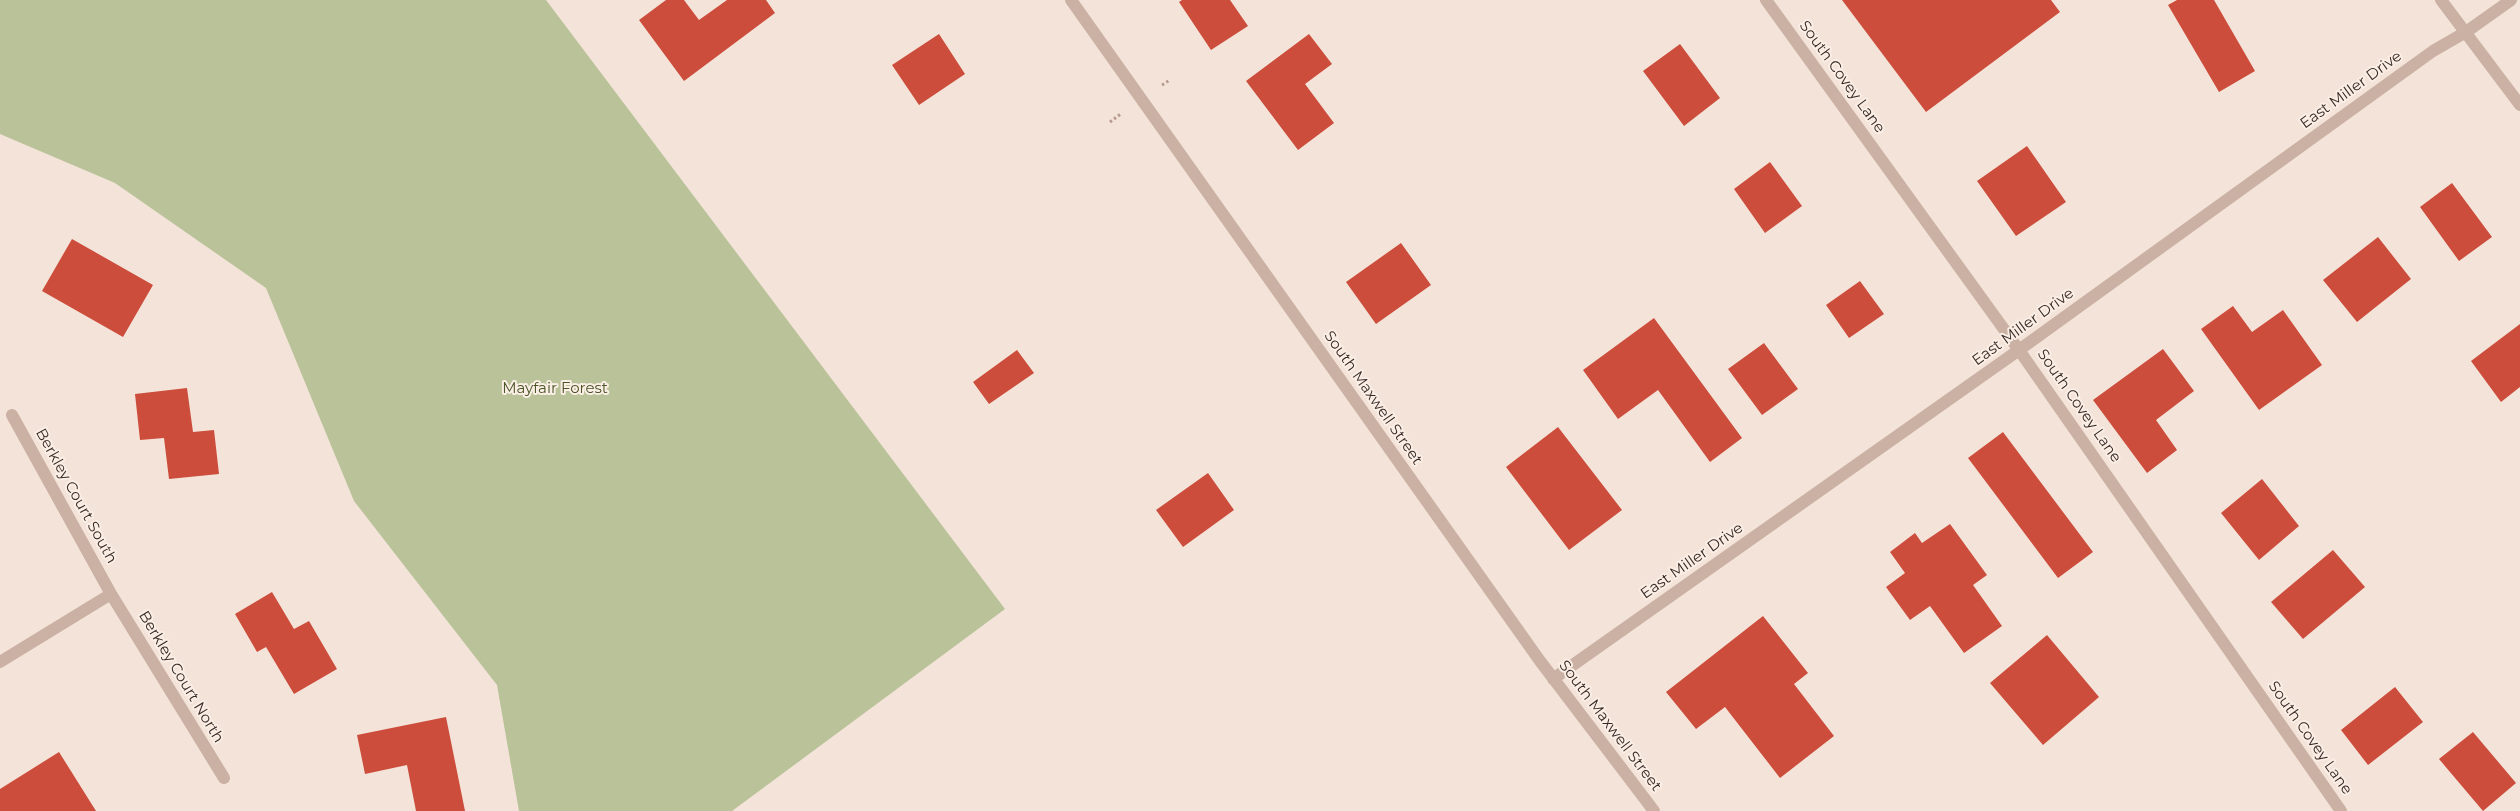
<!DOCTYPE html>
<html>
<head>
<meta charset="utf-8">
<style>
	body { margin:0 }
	canvas { display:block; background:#f3e3d8 }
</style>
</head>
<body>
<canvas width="2520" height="811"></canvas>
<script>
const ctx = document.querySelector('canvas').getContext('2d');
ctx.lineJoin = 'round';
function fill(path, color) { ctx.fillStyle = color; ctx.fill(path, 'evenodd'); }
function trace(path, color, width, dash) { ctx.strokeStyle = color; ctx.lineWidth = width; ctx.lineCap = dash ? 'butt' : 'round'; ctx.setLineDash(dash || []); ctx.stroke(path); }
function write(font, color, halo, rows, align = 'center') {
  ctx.font = font + ' Montserrat,sans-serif'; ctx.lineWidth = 4; ctx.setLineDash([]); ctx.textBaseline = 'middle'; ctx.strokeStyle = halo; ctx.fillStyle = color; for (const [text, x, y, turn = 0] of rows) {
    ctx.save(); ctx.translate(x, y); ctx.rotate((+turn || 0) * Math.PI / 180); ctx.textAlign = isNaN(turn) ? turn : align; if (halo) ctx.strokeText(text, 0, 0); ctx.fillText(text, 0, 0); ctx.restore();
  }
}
const green = new Path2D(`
	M 0,0 L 546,0 L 1005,609 L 732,811 L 519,811 L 497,685 L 354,501 L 266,288 L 115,183 L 0,134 Z`);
const building = new Path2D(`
	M 666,0 L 684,0 L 699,20 L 727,0 L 766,0 L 775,13 L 684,81 L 639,20 Z
	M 1182,0 L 1230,0 L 1248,26 L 1211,50 L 1179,2 Z
	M 1842,0 L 2051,0 L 2060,12 L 1926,112 Z
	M 2177,0 L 2214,0 L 2255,71 L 2219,92 L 2168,5 Z
	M 939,34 L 965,74 L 919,105 L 892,65 Z
	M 1309,34 L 1332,64 L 1305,84 L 1334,123 L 1298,150 L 1246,81 Z
	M 1680,44 L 1720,98 L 1684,126 L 1643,71 Z
	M 2027,146 L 2066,202 L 2016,236 L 1977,181 Z
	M 1770,162 L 1802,206 L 1765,233 L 1734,189 Z
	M 2452,183 L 2492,237 L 2459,261 L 2420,207 Z
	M 2378,237 L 2411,279 L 2357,322 L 2323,280 Z
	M 72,239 L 153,285 L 123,337 L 42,291 Z
	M 1401,243 L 1431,285 L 1376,324 L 1346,282 Z
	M 1860,281 L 1884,314 L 1849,338 L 1826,305 Z
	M 2233,306 L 2252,332 L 2283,310 L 2322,365 L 2259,410 L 2201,329 Z
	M 1654,318 L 1742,438 L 1710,462 L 1658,390 L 1618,419 L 1583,370 Z
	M 2520,324 L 2520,387 L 2501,402 L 2471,361 Z
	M 1764,343 L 1798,389 L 1762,415 L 1728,369 Z
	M 2163,349 L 2194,391 L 2156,420 L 2177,450 L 2147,473 L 2093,400 Z
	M 1017,350 L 1034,373 L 989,404 L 973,382 Z
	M 187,388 L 193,432 L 214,430 L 219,474 L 169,479 L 164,438 L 140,440 L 135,394 Z
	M 1558,427 L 1622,510 L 1569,550 L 1506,467 Z
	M 2003,432 L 2093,552 L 2058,578 L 1968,458 Z
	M 1208,473 L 1234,510 L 1183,547 L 1156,510 Z
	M 2262,479 L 2299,526 L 2259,560 L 2221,513 Z
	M 1950,524 L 1987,575 L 1973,585 L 2002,626 L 1964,653 L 1930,606 L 1910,620 L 1886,587 L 1905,573 L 1890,552 L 1915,533 L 1922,543 Z
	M 2333,550 L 2365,587 L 2303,639 L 2271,602 Z
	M 272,592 L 294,629 L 309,621 L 337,669 L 294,694 L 266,647 L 257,652 L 235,614 Z
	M 1763,616 L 1808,673 L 1794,684 L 1834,736 L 1780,778 L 1725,707 L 1696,729 L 1666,692 Z
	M 2047,635 L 2099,697 L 2043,745 L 1990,683 Z
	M 2395,687 L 2423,722 L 2368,765 L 2341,730 Z
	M 446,717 L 465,811 L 416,811 L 407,765 L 365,774 L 357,735 Z
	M 2473,732 L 2516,783 L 2483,811 L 2439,759 Z
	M 59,752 L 96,811 L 0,811 L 0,789 Z`);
const path = new Path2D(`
	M 1162,85 L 1170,80
	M 1110,122 L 1122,113`);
const minor = new Path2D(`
	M 1071,0 L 1540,661 L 1654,811
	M 1766,0 L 2019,350 L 2341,811
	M 2441,0 L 2520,105
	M 12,415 L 111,594 L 224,778
	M 0,662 L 111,594
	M 1553,679 L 2019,350 L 2433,51 L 2466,32 L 2511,0`);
const streetNames = [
	["South Covey Lane",1842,77,54],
	["East Miller Drive",2351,90,-36],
	["East Miller Drive",2023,327,-36],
	["South Maxwell Street",1373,398,55],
	["South Covey Lane",2079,406,55],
	["Berkley Court South",76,496,61],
	["East Miller Drive",1692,561,-35],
	["Berkley Court North",181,677,59],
	["South Maxwell Street",1610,726,53],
	["South Covey Lane",2310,738,55]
];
const parkNames = [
	["Mayfair Forest",555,389]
];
fill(green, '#b9c298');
fill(building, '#cd4d3c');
trace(path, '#b79b8e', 3, [2.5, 2.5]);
trace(minor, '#cbb1a4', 12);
write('15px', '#362926', '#faeee5', streetNames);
write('15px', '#4b5628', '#faeee5', parkNames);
</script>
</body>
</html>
